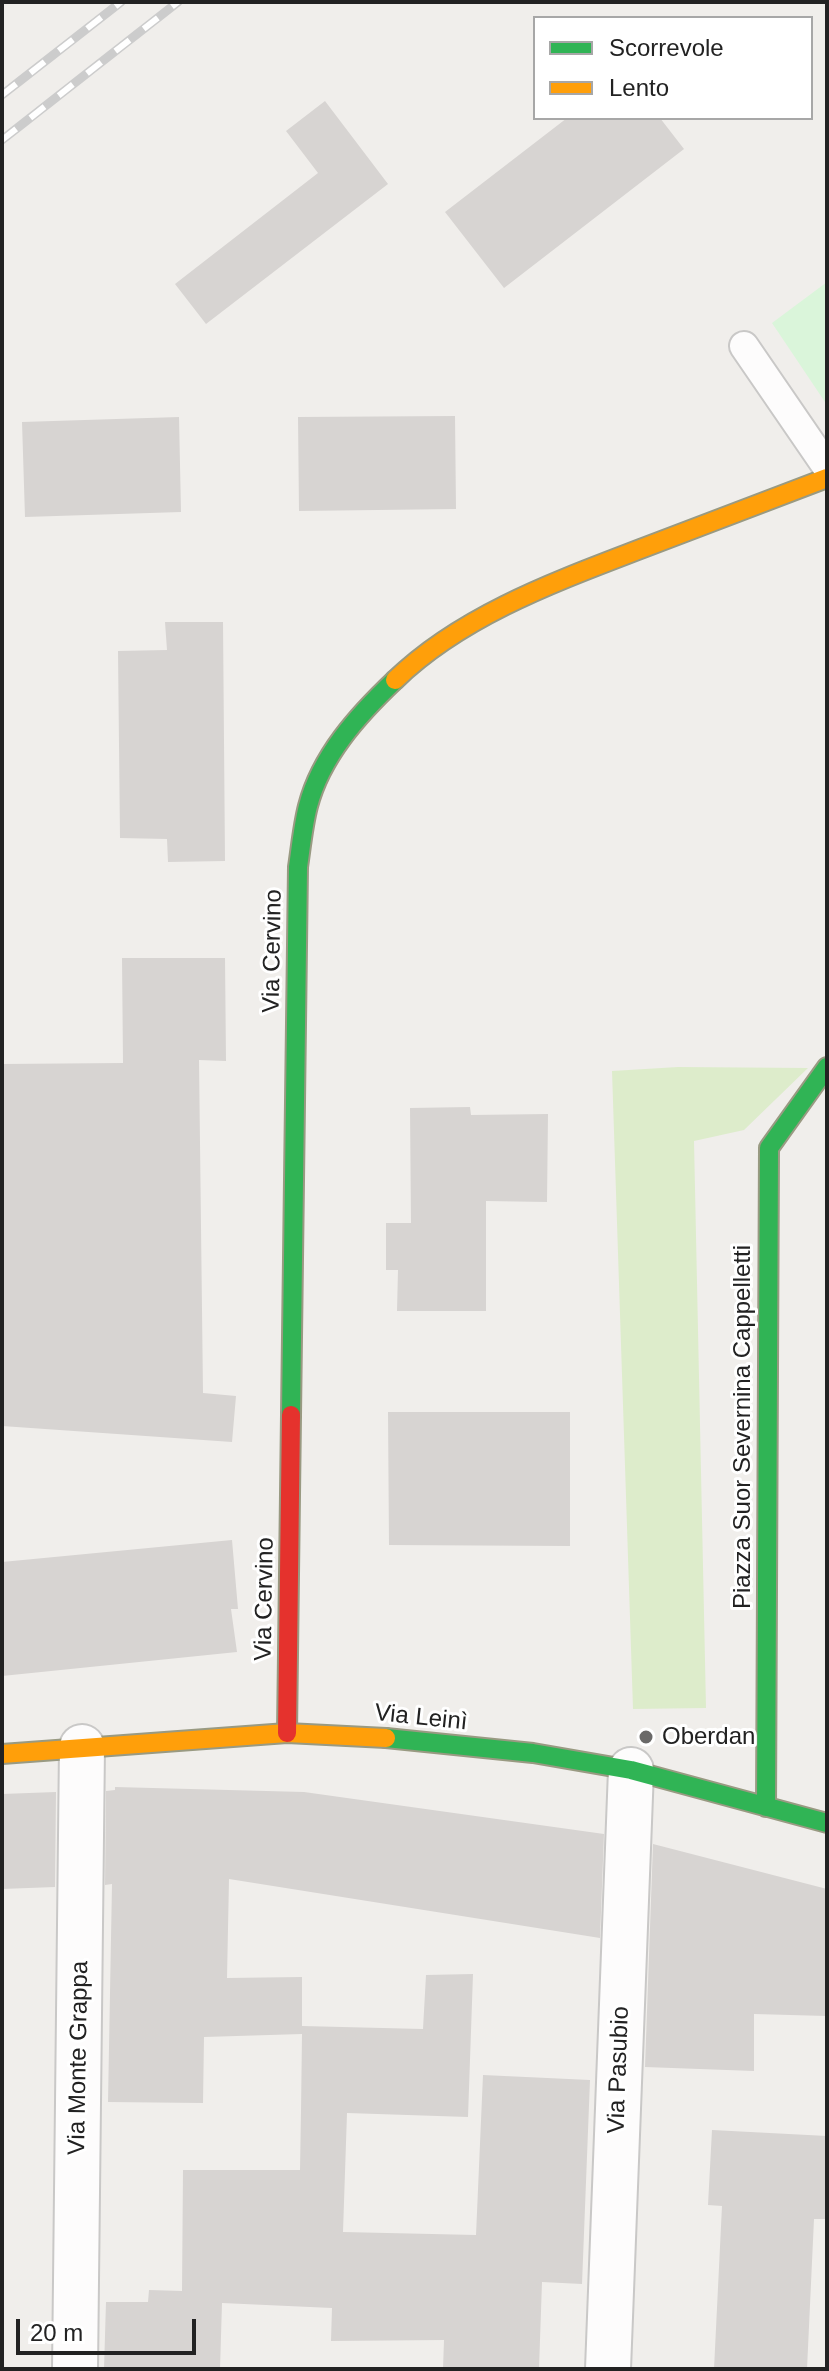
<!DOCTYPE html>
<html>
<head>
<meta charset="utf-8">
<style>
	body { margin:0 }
	#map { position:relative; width:829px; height:2371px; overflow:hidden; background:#f0eeeb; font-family:Helvetica,sans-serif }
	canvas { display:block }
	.frame { position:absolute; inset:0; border:4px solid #222; pointer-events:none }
	.legend { position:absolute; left:533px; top:16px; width:280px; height:104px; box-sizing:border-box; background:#fff; border:2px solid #a7a7a7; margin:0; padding:10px 14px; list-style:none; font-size:24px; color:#222 }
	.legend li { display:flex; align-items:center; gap:16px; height:40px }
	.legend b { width:40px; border:2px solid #a7a7a7 }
	.scale { position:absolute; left:16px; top:2319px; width:180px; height:36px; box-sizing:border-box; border:4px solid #222; border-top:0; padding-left:10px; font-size:24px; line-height:28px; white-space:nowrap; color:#222; -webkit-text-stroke:6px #fff; paint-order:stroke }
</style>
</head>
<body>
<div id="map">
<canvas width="829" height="2371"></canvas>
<div class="frame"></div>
<ul class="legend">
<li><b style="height:10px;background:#30b455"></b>Scorrevole</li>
<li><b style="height:10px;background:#ff9f0a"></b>Lento</li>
</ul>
<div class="scale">20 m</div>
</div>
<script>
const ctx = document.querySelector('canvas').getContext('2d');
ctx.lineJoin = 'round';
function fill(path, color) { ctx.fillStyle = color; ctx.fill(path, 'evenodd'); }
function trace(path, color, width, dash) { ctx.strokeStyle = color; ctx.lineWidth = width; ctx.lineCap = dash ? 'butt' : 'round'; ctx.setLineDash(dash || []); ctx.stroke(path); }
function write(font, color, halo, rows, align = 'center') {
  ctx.font = font + ' Helvetica,sans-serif'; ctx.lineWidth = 6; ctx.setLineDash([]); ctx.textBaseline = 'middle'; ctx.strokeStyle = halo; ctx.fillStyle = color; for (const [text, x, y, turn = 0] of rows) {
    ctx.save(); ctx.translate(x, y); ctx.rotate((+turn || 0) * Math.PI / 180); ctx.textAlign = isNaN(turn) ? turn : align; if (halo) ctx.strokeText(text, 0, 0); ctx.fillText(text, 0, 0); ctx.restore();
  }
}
const grass = new Path2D(`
	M 678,1067 L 808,1068 L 744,1130 L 694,1141 L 706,1708 L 633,1709 L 612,1071 Z`);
const park = new Path2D(`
	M 827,282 L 827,405 L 772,323 Z`);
const building = new Path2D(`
	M 325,101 L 388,184 L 206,324 L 175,284 L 318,173 L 286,131 Z
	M 567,118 L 660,118 L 684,149 L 504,288 L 445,212 Z
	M 455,416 L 456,509 L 299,511 L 298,417 Z
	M 179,417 L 181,512 L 25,517 L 22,422 Z
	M 165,622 L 223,622 L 225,861 L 168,862 L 167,839 L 120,838 L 118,651 L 167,650 Z
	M 122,958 L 225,958 L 226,1061 L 199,1060 L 203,1393 L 236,1396 L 232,1442 L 2,1426 L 2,1064 L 123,1063 Z
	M 470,1107 L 471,1115 L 548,1114 L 547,1202 L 486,1201 L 486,1311 L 397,1311 L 398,1270 L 386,1270 L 386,1223 L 411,1223 L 410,1108 Z
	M 388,1412 L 570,1412 L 570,1546 L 389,1545 Z
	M 232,1540 L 238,1609 L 231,1609 L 237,1652 L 2,1676 L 2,1562 Z
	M 115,1787 L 304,1792 L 604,1834 L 600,1938 L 229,1879 L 227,1978 L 302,1977 L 302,2026 L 423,2029 L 426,1975 L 473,1974 L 468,2117 L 347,2113 L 343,2232 L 476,2235 L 483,2075 L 590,2080 L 582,2284 L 542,2282 L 539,2369 L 443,2369 L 444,2340 L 331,2341 L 332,2308 L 222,2303 L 220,2369 L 104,2369 L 106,2302 L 148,2302 L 149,2290 L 182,2291 L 183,2170 L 300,2170 L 301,2112 L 302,2034 L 204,2037 L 203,2103 L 108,2102 L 112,1884 L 105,1885 L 106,1791 L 115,1790 Z
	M 56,1792 L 55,1887 L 2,1889 L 2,1794 Z
	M 653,1844 L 827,1889 L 827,2016 L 754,2014 L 754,2071 L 645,2067 Z
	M 712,2130 L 827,2136 L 827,2219 L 814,2219 L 807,2369 L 714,2369 L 722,2206 L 708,2205 Z`);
const lane = new Path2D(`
	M 744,346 L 827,467`);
const street = new Path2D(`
	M 75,2369 L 82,1747
	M 608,2369 L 631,1770`);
const fast = new Path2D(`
	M 291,1415 L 298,867 C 301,847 303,825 308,806 C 321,756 358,715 395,680
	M 386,1738 L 533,1753 L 631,1770 L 827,1823
	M 766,1807 L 769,1148 L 827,1067`);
const slow = new Path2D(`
	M 395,680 C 462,615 557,581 643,548 C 704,525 766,501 827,478
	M 2,1754 L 287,1733 L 386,1738`);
const jam = new Path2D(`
	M 287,1733 L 291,1415`);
const rail = new Path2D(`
	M 2,95 L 121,2
	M 2,140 L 178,2`);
const markers = [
	[646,1737,8,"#6a6968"]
];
const streetNames = [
	["Via Cervino",273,951,-89],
	["Piazza Suor Severnina Cappelletti",743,1427,-90],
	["Via Cervino",265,1599,-89],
	["Via Leinì",421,1718,6],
	["Via Monte Grappa",79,2058,-89],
	["Via Pasubio",619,2070,-88]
];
const poiNames = [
	["Oberdan",662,1737]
];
fill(grass, '#ddeccb');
fill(park, '#daf5da');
fill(building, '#d7d4d2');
trace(lane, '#c9c8c7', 32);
trace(street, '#c9c8c7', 48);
trace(fast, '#999a82', 22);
trace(slow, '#999a82', 22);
trace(jam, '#999a82', 22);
trace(lane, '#fdfcfc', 28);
trace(street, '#fdfcfc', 44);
trace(fast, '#30b455', 18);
trace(slow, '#ff9f0a', 18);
trace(jam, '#e5322d', 18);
trace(rail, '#ccc', 9);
trace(rail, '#fff', 6, [18]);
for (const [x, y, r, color] of markers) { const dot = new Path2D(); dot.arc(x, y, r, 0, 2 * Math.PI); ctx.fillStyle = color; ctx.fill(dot); trace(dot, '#fff', 3); }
write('24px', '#222', '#fff', streetNames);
write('24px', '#222', '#fff', poiNames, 'left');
</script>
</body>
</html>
